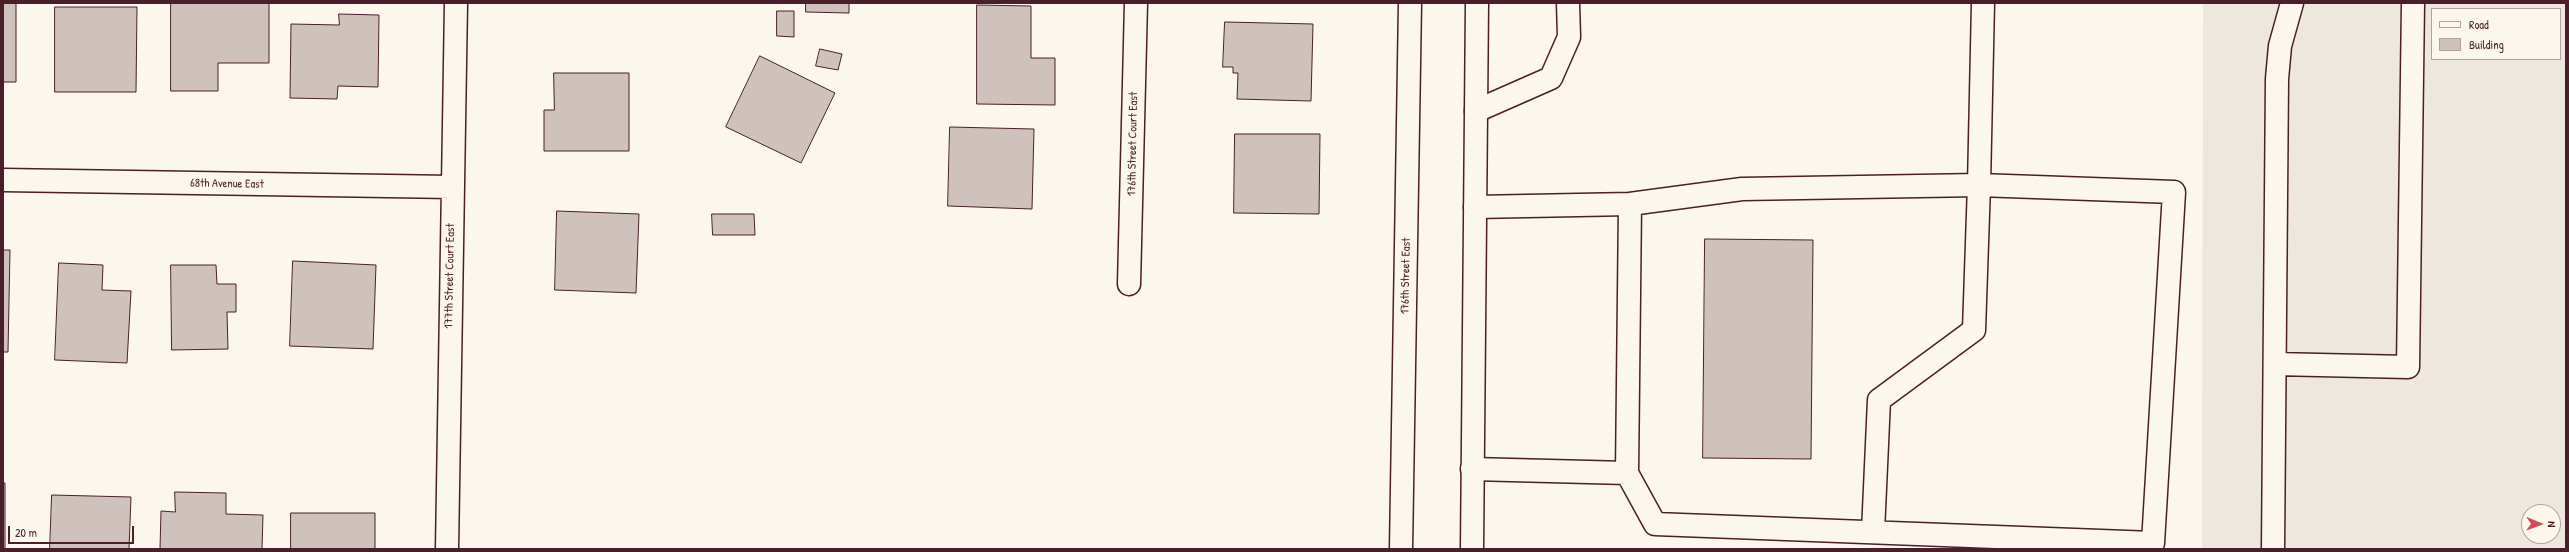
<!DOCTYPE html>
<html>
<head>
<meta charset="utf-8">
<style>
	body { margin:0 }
	#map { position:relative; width:2569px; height:552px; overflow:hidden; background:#fbf7ec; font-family:"Patrick Hand",sans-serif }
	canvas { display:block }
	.frame { position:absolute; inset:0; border:4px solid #4a1f2b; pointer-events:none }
	.legend { position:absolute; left:2431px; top:8px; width:130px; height:52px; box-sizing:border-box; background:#fbf7ec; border:1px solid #b4a19f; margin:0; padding:5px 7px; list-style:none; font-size:12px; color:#4a1f2b }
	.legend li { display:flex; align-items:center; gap:8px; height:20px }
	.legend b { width:20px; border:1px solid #b4a19f }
	.north { position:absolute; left:2521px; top:504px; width:40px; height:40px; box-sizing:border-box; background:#fbf7ec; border:1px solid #b4a19f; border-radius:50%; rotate:91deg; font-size:11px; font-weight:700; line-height:16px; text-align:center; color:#4a1f2b }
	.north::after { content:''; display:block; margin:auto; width:14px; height:18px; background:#d1495b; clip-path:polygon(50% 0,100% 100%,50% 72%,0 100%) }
	.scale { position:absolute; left:8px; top:526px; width:126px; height:18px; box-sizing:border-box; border:2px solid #4a1f2b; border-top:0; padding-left:5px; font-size:12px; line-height:14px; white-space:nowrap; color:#4a1f2b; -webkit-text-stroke:3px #fbf7ec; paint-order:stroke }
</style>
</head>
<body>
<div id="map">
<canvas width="2569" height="552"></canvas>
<div class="frame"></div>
<ul class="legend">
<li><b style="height:5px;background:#fbf7ec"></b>Road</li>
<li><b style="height:11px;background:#cfc2bc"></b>Building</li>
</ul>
<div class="north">N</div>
<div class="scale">20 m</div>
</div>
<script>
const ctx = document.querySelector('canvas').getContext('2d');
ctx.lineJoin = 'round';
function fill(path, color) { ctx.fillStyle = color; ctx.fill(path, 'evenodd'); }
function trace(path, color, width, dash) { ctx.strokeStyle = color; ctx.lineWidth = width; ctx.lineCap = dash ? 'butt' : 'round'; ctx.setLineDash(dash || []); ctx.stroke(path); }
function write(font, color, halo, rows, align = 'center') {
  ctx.font = font + ' "Patrick Hand",sans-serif'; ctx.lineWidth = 3.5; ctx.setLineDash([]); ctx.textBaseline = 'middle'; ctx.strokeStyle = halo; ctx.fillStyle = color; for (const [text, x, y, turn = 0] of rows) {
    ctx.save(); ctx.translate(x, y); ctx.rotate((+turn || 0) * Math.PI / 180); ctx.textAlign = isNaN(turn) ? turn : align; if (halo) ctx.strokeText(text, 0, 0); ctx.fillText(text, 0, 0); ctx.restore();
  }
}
const built = new Path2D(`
	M 2203,3 L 2566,3 L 2566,549 L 2202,549 ZM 2432,9 L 2560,9 L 2560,59 L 2432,59 ZM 2529,512 L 2553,512 L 2553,536 L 2529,536 Z`);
const building = new Path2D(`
	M 3,3 L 16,3 L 16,82 L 3,82 Z
	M 171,3 L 269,3 L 269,63 L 218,63 L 218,91 L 171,91 Z
	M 806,3 L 849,3 L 849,13 L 806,12 Z
	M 977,5 L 1031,6 L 1031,58 L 1055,58 L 1055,105 L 977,104 Z
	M 55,7 L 137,7 L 136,92 L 55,92 Z
	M 777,11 L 794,11 L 794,37 L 777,36 Z
	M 339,14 L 379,15 L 378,87 L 338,86 L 337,99 L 290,98 L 291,24 L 339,25 Z
	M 1225,22 L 1313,24 L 1311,101 L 1237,99 L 1238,73 L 1233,73 L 1233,67 L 1223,67 Z
	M 820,49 L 842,54 L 838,70 L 816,66 Z
	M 760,56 L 835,93 L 801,163 L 726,127 Z
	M 554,73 L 629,73 L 629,151 L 544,151 L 544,110 L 554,110 Z
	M 950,127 L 1034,129 L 1032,209 L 948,206 Z
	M 1235,134 L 1320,134 L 1319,214 L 1234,213 Z
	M 557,211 L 639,214 L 636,293 L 555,290 Z
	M 712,214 L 754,214 L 755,235 L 713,235 Z
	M 1705,239 L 1813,240 L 1811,459 L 1703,458 Z
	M 3,250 L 10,250 L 8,352 L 3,352 Z
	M 293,261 L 376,265 L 373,349 L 290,346 Z
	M 59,263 L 103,265 L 102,290 L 131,291 L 127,363 L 55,360 Z
	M 171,265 L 216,265 L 217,284 L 236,284 L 236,312 L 227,312 L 228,349 L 172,350 Z
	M 3,483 L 5,483 L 5,549 L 3,549 Z
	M 175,492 L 226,493 L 226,514 L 263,515 L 262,549 L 160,549 L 161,511 L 175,512 Z
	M 52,495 L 131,497 L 129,549 L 50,549 Z
	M 291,513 L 375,513 L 375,549 L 291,549 Z`);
const minor = new Path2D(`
	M 1476,111 L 1551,78 L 1569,37 L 1568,3
	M 3,180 L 452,187
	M 1630,204 L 1742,189 L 1979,185 L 1983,3
	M 1129,284 L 1136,3
	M 2275,364 L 2408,367 L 2413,3
	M 1472,469 L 1627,473 L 1630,204 L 1475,207
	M 1627,473 L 1655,524 L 2153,543 L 2174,192 L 1979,185 L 1974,330 L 1879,400 L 1873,532
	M 447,549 L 456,3
	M 2273,549 L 2277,79 L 2280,46 L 2292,3`);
const major = new Path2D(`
	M 1401,549 L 1410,3
	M 1472,549 L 1477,3`);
const streetNames = [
	["176th Street Court East",1133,144,-89],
	["68th Avenue East",227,184,1],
	["177th Street Court East",450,276,-89],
	["176th Street East",1406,276,-89]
];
fill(built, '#eee7de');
fill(building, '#cfc2bc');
trace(building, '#4a1f2b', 1);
trace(minor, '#4a1f2b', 25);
trace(major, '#4a1f2b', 25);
trace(minor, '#fbf7ec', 22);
trace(major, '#fbf7ec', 22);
write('12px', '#4a1f2b', '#fbf7ec', streetNames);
</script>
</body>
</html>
